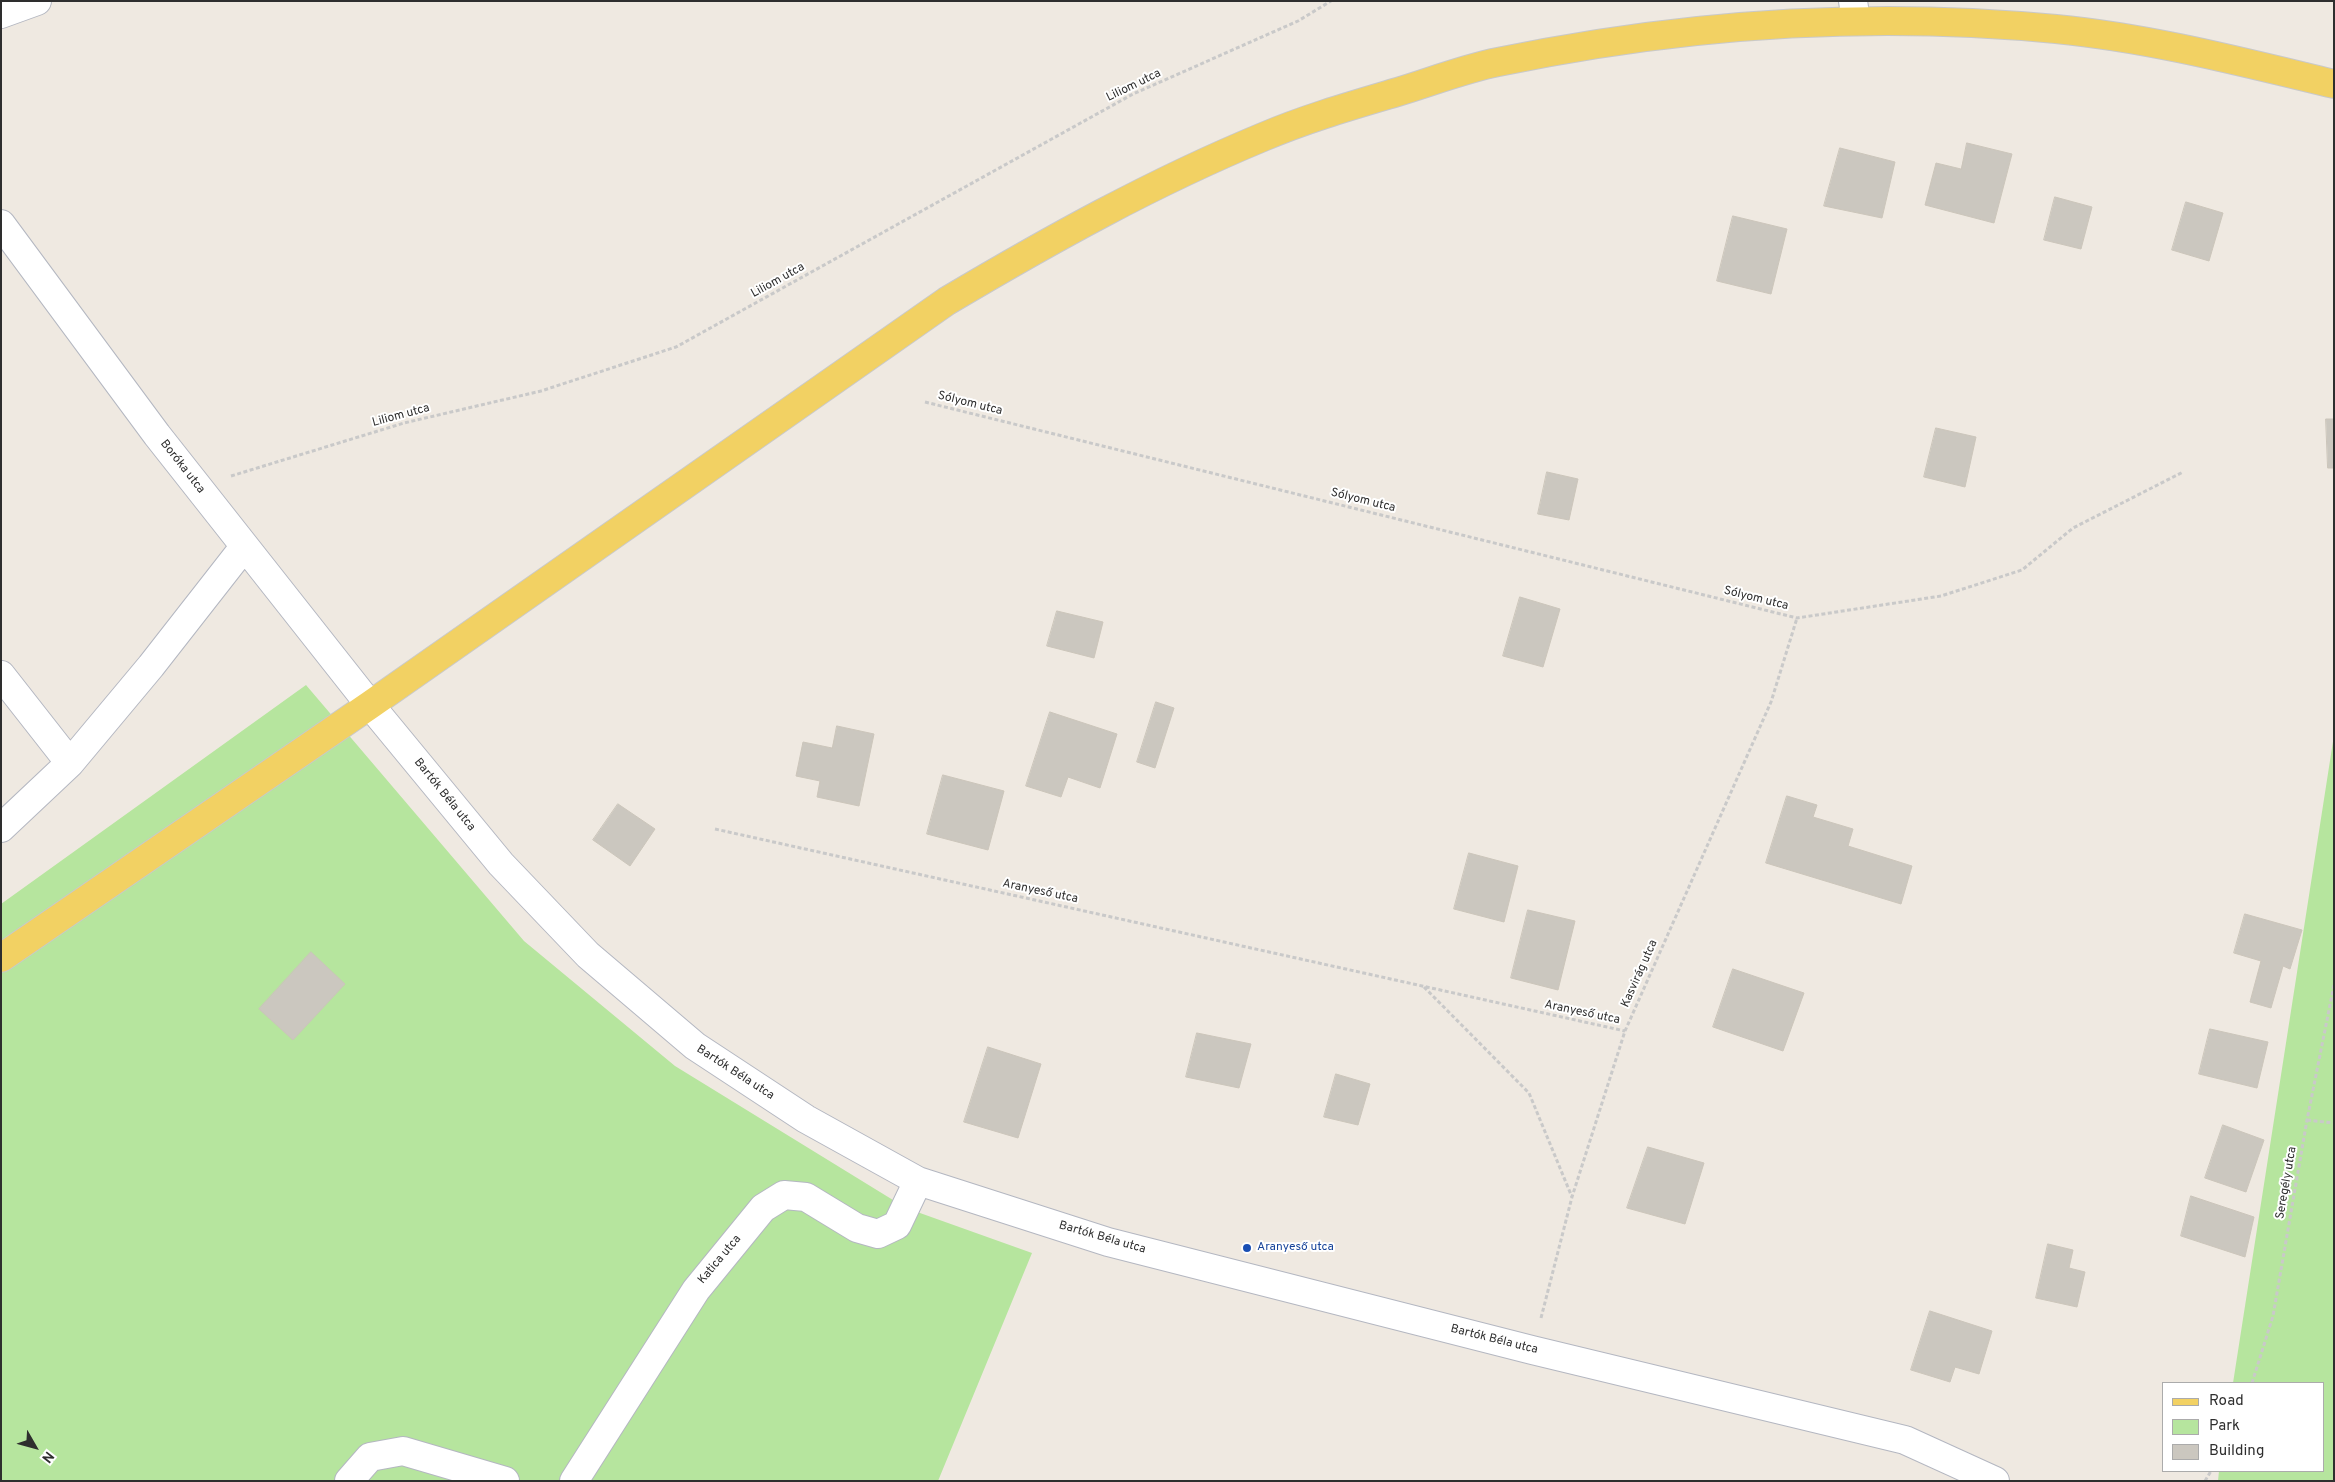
<!DOCTYPE html>
<html>
<head>
<meta charset="utf-8">
<style>
	body { margin:0 }
	#map { position:relative; width:2335px; height:1482px; overflow:hidden; background:#efe9e1; font-family:Overpass,sans-serif }
	canvas { display:block }
	.frame { position:absolute; inset:0; border:2px solid #2e2e2e; pointer-events:none }
	.legend { position:absolute; left:2162px; top:1382px; width:162px; height:90px; box-sizing:border-box; background:#fff; border:1px solid #ababab; margin:0; padding:6px 9px; list-style:none; font-size:15px; color:#2e2e2e }
	.legend li { display:flex; align-items:center; gap:10px; height:25px }
	.legend b { width:25px; border:1px solid #ababab }
	.north { position:absolute; left:10px; top:1422px; width:50px; height:50px; -webkit-text-stroke:4px #fff; paint-order:stroke; rotate:128deg; font-size:14px; font-weight:700; line-height:20px; text-align:center; color:#2e2e2e }
	.north::after { content:''; display:block; margin:auto; width:18px; height:22px; background:#2e2e2e; clip-path:polygon(50% 0,100% 100%,50% 72%,0 100%) }
</style>
</head>
<body>
<div id="map">
<canvas width="2335" height="1482"></canvas>
<div class="frame"></div>
<ul class="legend">
<li><b style="height:6px;background:#f2d163"></b>Road</li>
<li><b style="height:14px;background:#b6e59e"></b>Park</li>
<li><b style="height:14px;background:#cbc7bf"></b>Building</li>
</ul>
<div class="north">N</div>
</div>
<script>
const ctx = document.querySelector('canvas').getContext('2d');
ctx.lineJoin = 'round';
function fill(path, color) { ctx.fillStyle = color; ctx.fill(path, 'evenodd'); }
function trace(path, color, width, dash) { ctx.strokeStyle = color; ctx.lineWidth = width; ctx.lineCap = dash ? 'butt' : 'round'; ctx.setLineDash(dash || []); ctx.stroke(path); }
function write(font, color, halo, rows, align = 'center') {
  ctx.font = font + ' Overpass,sans-serif'; ctx.lineWidth = 4; ctx.setLineDash([]); ctx.textBaseline = 'middle'; ctx.strokeStyle = halo; ctx.fillStyle = color; for (const [text, x, y, turn = 0] of rows) {
    ctx.save(); ctx.translate(x, y); ctx.rotate((+turn || 0) * Math.PI / 180); ctx.textAlign = isNaN(turn) ? turn : align; if (halo) ctx.strokeText(text, 0, 0); ctx.fillText(text, 0, 0); ctx.restore();
  }
}
const green = new Path2D(`
	M 306,685 L 524,941 L 675,1066 L 906,1208 L 1032,1253 L 938,1481 L 1,1481 L 1,904 Z
	M 2334,735 L 2334,1481 L 2218,1481 L 2219,1471 L 2324,1471 L 2324,1383 L 2233,1383 Z`);
const building = new Path2D(`
	M 1967,143 L 2012,154 L 1994,223 L 1925,205 L 1936,163 L 1961,169 Z
	M 1840,148 L 1895,162 L 1882,218 L 1824,206 Z
	M 2055,197 L 2092,207 L 2081,249 L 2044,240 Z
	M 2186,202 L 2223,213 L 2209,261 L 2172,250 Z
	M 1733,216 L 1787,229 L 1771,294 L 1717,281 Z
	M 2326,419 L 2334,419 L 2334,468 L 2328,468 Z
	M 1936,428 L 1976,437 L 1965,487 L 1924,477 Z
	M 1547,472 L 1578,479 L 1569,520 L 1538,514 Z
	M 1520,597 L 1560,609 L 1543,667 L 1503,656 Z
	M 1057,611 L 1103,622 L 1094,658 L 1047,646 Z
	M 1156,702 L 1174,708 L 1155,768 L 1137,762 Z
	M 1050,712 L 1117,734 L 1100,788 L 1068,777 L 1061,797 L 1026,786 Z
	M 837,726 L 874,734 L 859,806 L 817,797 L 820,781 L 796,776 L 803,742 L 832,748 Z
	M 943,775 L 1004,791 L 988,850 L 927,834 Z
	M 1787,796 L 1817,805 L 1813,817 L 1853,829 L 1848,846 L 1912,866 L 1901,904 L 1766,863 Z
	M 618,804 L 655,829 L 630,866 L 593,840 Z
	M 1469,853 L 1518,866 L 1504,922 L 1454,909 Z
	M 1528,910 L 1575,921 L 1558,990 L 1511,978 Z
	M 2245,914 L 2302,930 L 2290,969 L 2283,966 L 2271,1008 L 2250,1002 L 2261,961 L 2234,953 Z
	M 311,952 L 345,984 L 293,1040 L 259,1009 Z
	M 1733,969 L 1804,993 L 1783,1051 L 1713,1027 Z
	M 2210,1029 L 2268,1042 L 2257,1088 L 2199,1074 Z
	M 1197,1033 L 1251,1044 L 1239,1088 L 1186,1077 Z
	M 988,1047 L 1041,1064 L 1018,1138 L 964,1122 Z
	M 1336,1074 L 1370,1084 L 1358,1125 L 1324,1117 Z
	M 2223,1125 L 2264,1140 L 2246,1192 L 2205,1178 Z
	M 1648,1147 L 1704,1163 L 1685,1224 L 1627,1208 Z
	M 2191,1196 L 2254,1217 L 2245,1257 L 2181,1236 Z
	M 2048,1244 L 2073,1250 L 2069,1268 L 2085,1272 L 2077,1307 L 2036,1298 Z
	M 1930,1311 L 1992,1331 L 1979,1374 L 1955,1367 L 1950,1382 L 1911,1370 Z`);
const path = new Path2D(`
	M 925,402 L 1797,618 L 1941,596 L 2022,570 L 2073,528 L 2183,472
	M 231,476 L 404,423 L 541,391 L 676,347 L 1133,94 L 1298,21 L 1331,1
	M 715,829 L 1625,1031
	M 1424,987 L 1529,1093 L 1572,1197
	M 2307,1120 L 2334,1123
	M 1541,1318 L 1572,1197 L 1625,1031 L 1771,702 L 1797,618
	M 2252,1383 L 2273,1316 L 2307,1120 L 2334,985
	M 2205,1481 L 2211,1471`);
const minor = new Path2D(`
	M 1853,1 L 1856,21
	M 1,14 L 37,1
	M 1,224 L 157,435 L 370,705 L 501,864 L 588,955 L 695,1046 L 806,1119 L 918,1181 L 1108,1242 L 1532,1350 L 1905,1440 L 1995,1481
	M 1,675 L 70,763
	M 1,828 L 70,763 L 151,666 L 244,547
	M 349,1481 L 370,1457 L 403,1451 L 505,1481
	M 574,1481 L 696,1290 L 763,1208 L 784,1195 L 806,1197 L 857,1228 L 878,1234 L 897,1225 L 918,1181`);
const major = new Path2D(`
	M 1,958 L 370,705 L 947,301 C 1050,240 1152,183 1263,137 C 1305,119 1350,106 1394,93 C 1428,83 1463,69 1498,62 C 1681,24 1870,11 2056,29 C 2150,38 2242,62 2334,84`);
const markers = [
	[1247,1248,5,"#1a4fb4"]
];
const streetNames = [
	["Liliom utca",1134,86,-26],
	["Liliom utca",778,281,-29],
	["Sólyom utca",970,404,14],
	["Liliom utca",401,416,-15],
	["Boróka utca",182,467,52],
	["Sólyom utca",1363,501,14],
	["Sólyom utca",1756,599,14],
	["Bartók Béla utca",444,795,51],
	["Aranyeső utca",1040,892,12],
	["Kasvirág utca",1640,974,-66],
	["Aranyeső utca",1582,1013,12],
	["Bartók Béla utca",735,1073,33],
	["Seregély utca",2287,1183,-80],
	["Bartók Béla utca",1102,1238,16],
	["Katica utca",720,1260,-50],
	["Bartók Béla utca",1494,1340,14]
];
const transitNames = [
	["Aranyeső utca",1257,1248]
];
fill(green, '#b6e59e');
fill(building, '#cbc7bf');
trace(building, '#cbc5ba', 1);
trace(minor, '#b4b7c1', 30);
trace(major, '#c9c9c9', 30);
trace(path, '#c9c9c9', 3, [4, 2.5]);
trace(minor, '#fff', 28);
trace(major, '#f2d163', 28);
for (const [x, y, r, color] of markers) { const dot = new Path2D(); dot.arc(x, y, r, 0, 2 * Math.PI); ctx.fillStyle = color; ctx.fill(dot); trace(dot, '#fff', 2); }
write('12px', '#2e2e2e', '#fff', streetNames);
write('12px', '#164399', '#fff', transitNames, 'left');
</script>
</body>
</html>
